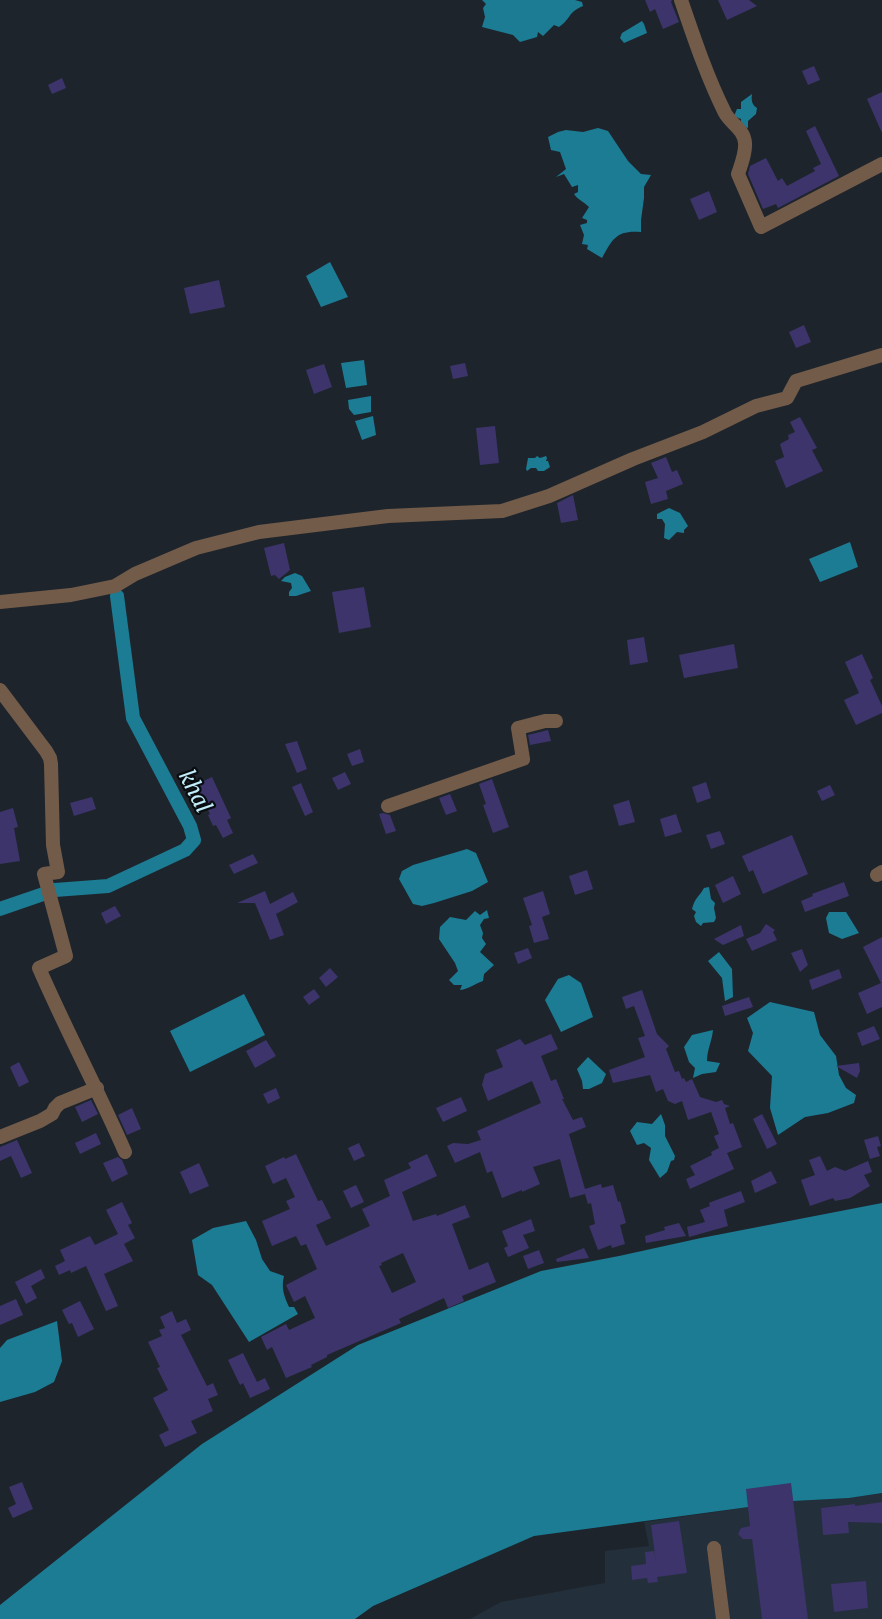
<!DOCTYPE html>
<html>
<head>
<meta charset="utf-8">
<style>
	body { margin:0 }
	canvas { display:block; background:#1d242c }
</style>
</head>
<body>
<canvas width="882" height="1619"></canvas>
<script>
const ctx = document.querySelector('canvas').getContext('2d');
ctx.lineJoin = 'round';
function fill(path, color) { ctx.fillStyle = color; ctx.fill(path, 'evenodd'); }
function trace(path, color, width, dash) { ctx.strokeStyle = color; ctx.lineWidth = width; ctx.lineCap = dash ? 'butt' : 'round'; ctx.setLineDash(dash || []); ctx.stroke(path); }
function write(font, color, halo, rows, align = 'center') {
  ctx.font = font + ' Merriweather,serif'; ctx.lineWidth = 4.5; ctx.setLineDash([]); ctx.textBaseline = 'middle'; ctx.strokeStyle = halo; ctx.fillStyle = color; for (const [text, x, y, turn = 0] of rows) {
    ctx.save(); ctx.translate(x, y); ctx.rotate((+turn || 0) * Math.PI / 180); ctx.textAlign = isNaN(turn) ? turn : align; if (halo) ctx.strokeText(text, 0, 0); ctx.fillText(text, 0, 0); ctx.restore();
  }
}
const built = new Path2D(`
	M 882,1493 L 882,1619 L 470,1619 L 501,1602 L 605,1583 L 605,1551 L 649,1546 L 644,1522 L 793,1501 L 849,1498 Z`);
const water = new Path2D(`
	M 482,0 L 575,0 L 582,2 L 583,6 C 567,13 571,19 559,27 L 554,25 L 543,36 L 538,32 L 537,37 L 520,42 L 513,35 L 482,27 L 485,17 L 483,8 L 486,4 Z
	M 642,21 L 644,24 L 647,33 L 624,43 L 620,38 L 622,33 Z
	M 752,94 C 751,100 752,105 757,108 L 756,114 L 748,121 L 748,128 L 741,126 L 741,119 L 734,116 L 737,109 L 741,109 L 741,102 Z
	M 598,128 L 608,131 L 628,161 L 641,174 L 651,175 L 644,187 L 644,198 L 641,220 L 641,232 C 617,230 613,238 602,258 L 587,249 L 588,245 L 582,244 L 584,235 L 580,225 L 587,223 L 587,220 L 582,218 L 589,207 C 584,202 577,199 574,194 L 578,192 L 578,185 L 572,187 L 564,174 L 556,177 L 566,169 L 560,152 L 551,150 L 548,137 L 558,132 L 566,130 L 583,132 Z
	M 330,262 L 348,297 L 321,307 L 306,276 Z
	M 364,360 L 367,385 L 346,388 L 341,363 Z
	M 371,396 L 371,412 L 354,415 L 349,409 L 348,400 Z
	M 373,416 L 376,435 L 362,440 L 355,421 Z
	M 537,456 L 540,458 L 546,456 L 547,458 L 546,461 L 548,461 L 550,467 L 544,471 L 538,471 L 536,468 L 531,468 L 527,471 L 526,469 L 528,458 L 535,458 Z
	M 669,508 L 680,513 L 688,526 L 684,530 L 684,533 L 677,532 L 669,540 L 664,538 L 665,524 L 662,519 L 657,519 L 657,514 Z
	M 850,542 L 858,567 L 820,582 L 809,559 Z
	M 295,573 L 302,576 L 311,591 L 296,596 L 289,596 L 289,592 L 292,588 L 291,583 L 281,581 L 285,577 Z
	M 467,849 L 476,853 L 488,882 L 472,891 L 434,903 L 422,906 L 413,904 L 399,879 L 402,871 L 413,865 Z
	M 709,887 L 711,899 L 715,903 L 714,908 L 716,918 L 714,922 L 703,923 L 701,926 L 696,922 L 694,916 L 696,912 L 692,909 C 695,897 699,897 704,888 Z
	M 487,910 L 489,918 L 484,919 L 480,925 L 483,933 L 482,938 L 486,944 L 480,952 L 494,965 L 484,974 L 483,981 C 474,984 469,989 460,990 L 462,985 L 454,985 L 449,980 L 458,971 L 455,963 L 439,939 L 440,927 L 450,917 L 466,920 L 475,911 L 480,915 Z
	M 829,912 L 846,912 L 859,933 L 842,939 L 829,933 L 826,918 Z
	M 719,952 L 732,969 L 733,997 L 725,1001 L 722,978 L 708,961 Z
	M 569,975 L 581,983 L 593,1017 L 561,1032 L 545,1000 L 558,979 Z
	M 244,994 L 265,1035 L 190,1072 L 170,1031 Z
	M 770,1002 L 814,1012 L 820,1035 L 836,1056 L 839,1075 L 846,1088 L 856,1095 L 854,1103 L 828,1113 L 805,1117 L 778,1135 L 770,1108 L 772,1076 L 748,1051 L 753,1033 L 747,1018 Z
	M 713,1030 C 712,1041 707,1050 707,1061 L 720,1063 L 716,1072 L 702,1074 L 693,1078 L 695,1068 L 689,1062 L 684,1047 L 692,1035 Z
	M 588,1057 L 606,1074 L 602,1083 L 589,1089 L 583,1089 L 582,1081 L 577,1069 Z
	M 661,1114 L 665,1125 L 665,1136 L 675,1156 L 674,1160 L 671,1161 L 667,1172 L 660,1178 L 649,1160 L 651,1148 L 644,1143 L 637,1145 L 630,1131 L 637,1122 L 652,1124 Z
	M 882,1203 L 882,1493 L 849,1498 L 793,1501 L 534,1536 L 373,1606 L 355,1619 L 0,1619 L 0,1605 L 202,1444 L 358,1345 L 541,1271 L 619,1256 L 701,1238 Z
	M 246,1221 L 256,1240 L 262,1259 L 270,1271 L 284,1276 C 281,1288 284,1296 289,1307 L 294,1307 L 298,1314 L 249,1342 L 212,1285 L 198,1275 L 192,1240 L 213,1228 Z
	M 57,1321 L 62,1361 L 54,1382 L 35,1392 L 0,1402 L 0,1348 L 7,1340 Z`);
const canal = new Path2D(`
	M 0,909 L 55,890 L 108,886 L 185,850 L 194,840 L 190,826 L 133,718 L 117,596`);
const building = new Path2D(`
	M 645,0 L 672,0 L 671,2 L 679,22 L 663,29 L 655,9 L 650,12 Z
	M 718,0 L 749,0 L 757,6 L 727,20 Z
	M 814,66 L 820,80 L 808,85 L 802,71 Z
	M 62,78 L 66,88 L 52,94 L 48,85 Z
	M 882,92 L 882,133 L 867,99 Z
	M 815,126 L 839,176 L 778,208 L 776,204 L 763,209 L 748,174 L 750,166 L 766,158 L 778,181 L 782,178 L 787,186 L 815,171 L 813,168 L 821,164 L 806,131 Z
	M 709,191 L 717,212 L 699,220 L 690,199 Z
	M 219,280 L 225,307 L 190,314 L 184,288 Z
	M 804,325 L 811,342 L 796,348 L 789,332 Z
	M 465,363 L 468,376 L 453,379 L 450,366 Z
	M 324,364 L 332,387 L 314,394 L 306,370 Z
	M 800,417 L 817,448 L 812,450 L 823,471 L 786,488 L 775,461 L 784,457 L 780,444 L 789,439 L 788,435 L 795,432 L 790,422 Z
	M 495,426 L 499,463 L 480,465 L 476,428 Z
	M 666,457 L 672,472 L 677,470 L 683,484 L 666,491 L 668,499 L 651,504 L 645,482 L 658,478 L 651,463 Z
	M 573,495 L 578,520 L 561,523 L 557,503 Z
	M 284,543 L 290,570 L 279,579 L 275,575 L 271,576 L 264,548 Z
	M 364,587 L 371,627 L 339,633 L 332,592 Z
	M 644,637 L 648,662 L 630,665 L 627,640 Z
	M 734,644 L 738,668 L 684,678 L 679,655 Z
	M 862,654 L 873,678 L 870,680 L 882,706 L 882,713 L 856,725 L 844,700 L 859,693 L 845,662 Z
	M 548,730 L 551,741 L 530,745 L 528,735 Z
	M 297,741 L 307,769 L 297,773 L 285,744 Z
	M 360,749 L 364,762 L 352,766 L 347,754 Z
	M 345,772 L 351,784 L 338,790 L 332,778 Z
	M 212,777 L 231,818 L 227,820 L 233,833 L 223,838 L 216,825 L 213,826 L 208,815 L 210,814 L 195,785 Z
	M 492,779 L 509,827 L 493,833 L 483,805 L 486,804 L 479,784 Z
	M 706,782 L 711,798 L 697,803 L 692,787 Z
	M 301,783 L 313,812 L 305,816 L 292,787 Z
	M 830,785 L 835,795 L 822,801 L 817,791 Z
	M 450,794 L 457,811 L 446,815 L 439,798 Z
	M 92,797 L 96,809 L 74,816 L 70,803 Z
	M 629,800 L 635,822 L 619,826 L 613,805 Z
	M 13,808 L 18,827 L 14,828 L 20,861 L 0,864 L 0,812 Z
	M 383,813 L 390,815 L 396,831 L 386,834 L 379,814 Z
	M 676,814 L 682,832 L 665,837 L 660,819 Z
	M 720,831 L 725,844 L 711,849 L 706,835 Z
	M 792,835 L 808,874 L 763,894 L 753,870 L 749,872 L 742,856 Z
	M 253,854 L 258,863 L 234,874 L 229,865 Z
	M 587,870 L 593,889 L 575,895 L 569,876 Z
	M 733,876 L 741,894 L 723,903 L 715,885 Z
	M 844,882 L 849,896 L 805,912 L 801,901 L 813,896 L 812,894 Z
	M 265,891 L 270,904 L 293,892 L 298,902 L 276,914 L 284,935 L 270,940 L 255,903 L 237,903 Z
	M 543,891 L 550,914 L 542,917 L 549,939 L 534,943 L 529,926 L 532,925 L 523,898 Z
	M 115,906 L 121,916 L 106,924 L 101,913 Z
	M 766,924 L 775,930 L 773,932 L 777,940 L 752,951 L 746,939 L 760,933 Z
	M 741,925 L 744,936 L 723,945 L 714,939 Z
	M 882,937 L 882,1007 L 867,1014 L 858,993 L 881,983 L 863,947 Z
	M 528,948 L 532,958 L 518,964 L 514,953 Z
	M 802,949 L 808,965 L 800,972 L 791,953 Z
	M 330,968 L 338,977 L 326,987 L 319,978 Z
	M 839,969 L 842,978 L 812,990 L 809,980 Z
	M 314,989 L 320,997 L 309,1005 L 303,997 Z
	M 642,990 L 657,1034 L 669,1046 L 666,1049 L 675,1072 L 679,1071 L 682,1079 L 684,1078 L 686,1082 L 692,1079 L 700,1097 L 716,1102 L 722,1100 L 724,1104 L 730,1106 L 725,1108 L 730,1124 L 733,1123 L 742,1147 L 727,1153 L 734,1169 L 690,1189 L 686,1179 L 695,1175 L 690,1166 L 712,1155 L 711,1152 L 719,1148 L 714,1136 L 719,1134 L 711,1112 L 688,1120 L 682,1101 L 675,1104 L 668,1101 L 663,1089 L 656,1092 L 650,1075 L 613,1083 L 609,1070 L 645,1057 L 638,1038 L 645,1036 L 634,1006 L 626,1009 L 622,997 Z
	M 749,997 L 753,1007 L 725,1016 L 722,1006 Z
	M 874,1026 L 880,1039 L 862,1046 L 857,1033 Z
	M 551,1034 L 558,1049 L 541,1056 L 551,1081 L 556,1079 L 564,1099 L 562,1099 L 573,1120 L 582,1117 L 586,1127 L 569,1134 L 585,1189 L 601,1184 L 602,1188 L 613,1185 L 618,1202 L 620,1201 L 626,1223 L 620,1225 L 625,1244 L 612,1248 L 611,1245 L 598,1250 L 589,1226 L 595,1224 L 591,1203 L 588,1204 L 585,1194 L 570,1198 L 560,1159 L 533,1167 L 540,1184 L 522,1192 L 522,1190 L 502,1198 L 492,1171 L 487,1173 L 480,1152 L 455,1163 L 447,1146 L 453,1143 L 468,1144 L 481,1140 L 477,1131 L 541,1103 L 532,1081 L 488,1101 L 482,1085 L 485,1074 L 503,1067 L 496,1050 L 520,1039 L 525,1045 Z
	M 266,1040 L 276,1056 L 255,1068 L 246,1051 Z
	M 19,1062 L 29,1082 L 19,1087 L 10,1067 Z
	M 859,1063 L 860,1071 L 857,1078 L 836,1066 Z
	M 276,1088 L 280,1098 L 268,1104 L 263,1094 Z
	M 461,1097 L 467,1111 L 443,1122 L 436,1108 Z
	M 91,1100 L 98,1114 L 82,1122 L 75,1107 Z
	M 132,1108 L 141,1129 L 127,1135 L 118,1115 Z
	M 762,1114 L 777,1144 L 767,1149 L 753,1119 Z
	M 96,1133 L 101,1144 L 80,1154 L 75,1143 Z
	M 878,1136 L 881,1146 L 877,1147 L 880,1156 L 870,1159 L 864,1140 Z
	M 17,1140 L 32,1173 L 21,1178 L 11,1156 L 0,1161 L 0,1147 Z
	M 359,1143 L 365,1156 L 354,1161 L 348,1148 Z
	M 296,1154 L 318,1201 L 322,1200 L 331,1218 L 316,1225 L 326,1246 L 370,1226 L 362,1209 L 390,1196 L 384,1180 L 411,1168 L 408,1163 L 427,1154 L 437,1176 L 402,1192 L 413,1221 L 436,1214 L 437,1216 L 465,1205 L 470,1217 L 452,1224 L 469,1270 L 488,1262 L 496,1282 L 462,1296 L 464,1301 L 448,1308 L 444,1298 L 399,1319 L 401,1323 L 327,1355 L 327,1357 L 311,1365 L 312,1367 L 286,1378 L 272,1347 L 267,1350 L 261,1337 L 286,1324 L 289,1330 L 315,1318 L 305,1296 L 294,1302 L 286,1285 L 317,1269 L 306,1244 L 301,1246 L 296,1236 L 272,1246 L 262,1221 L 290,1209 L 286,1201 L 295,1197 L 286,1178 L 273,1184 L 265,1166 L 284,1157 L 285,1159 ZM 403,1253 L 416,1282 L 392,1293 L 379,1266 L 382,1265 L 381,1263 Z
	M 820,1156 L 827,1171 L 835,1167 L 845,1171 L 868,1161 L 872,1172 L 864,1175 L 870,1186 L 850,1198 L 835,1201 L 833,1198 L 810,1206 L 801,1180 L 815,1175 L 809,1160 Z
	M 118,1157 L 122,1160 L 128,1174 L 112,1182 L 103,1163 Z
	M 199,1163 L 209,1186 L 190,1194 L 180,1172 Z
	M 771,1171 L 777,1183 L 755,1193 L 751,1181 Z
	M 356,1185 L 364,1202 L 351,1208 L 343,1191 Z
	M 741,1191 L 745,1202 L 724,1210 L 728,1226 L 689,1237 L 687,1227 L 705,1222 L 700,1210 L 710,1206 L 709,1203 L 711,1202 Z
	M 122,1202 L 132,1223 L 128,1225 L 135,1238 L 124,1244 L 133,1261 L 104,1274 L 118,1306 L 106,1311 L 86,1266 L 71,1273 L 70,1270 L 59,1275 L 55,1266 L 65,1261 L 60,1250 L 90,1236 L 95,1245 L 118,1234 L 106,1210 Z
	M 531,1219 L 535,1231 L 523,1235 L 529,1248 L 508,1257 L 504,1248 L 508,1246 L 502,1231 Z
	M 679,1223 L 686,1236 L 646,1243 L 645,1236 L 665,1230 L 664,1227 Z
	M 584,1248 L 589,1258 L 557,1262 L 556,1259 Z
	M 539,1250 L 544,1263 L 528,1269 L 523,1256 Z
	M 41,1269 L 45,1278 L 31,1286 L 37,1298 L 26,1304 L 15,1282 Z
	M 16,1299 L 23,1315 L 0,1325 L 0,1306 Z
	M 80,1301 L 94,1329 L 78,1337 L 72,1323 L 69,1324 L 62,1310 Z
	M 172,1311 L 177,1323 L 186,1319 L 191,1330 L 181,1335 L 207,1386 L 213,1383 L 218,1395 L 208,1399 L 213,1411 L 191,1421 L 197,1433 L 165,1447 L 159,1435 L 169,1430 L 153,1398 L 168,1390 L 157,1368 L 160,1367 L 148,1342 L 162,1336 L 159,1330 L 165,1328 L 160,1317 Z
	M 243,1353 L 257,1382 L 265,1378 L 270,1389 L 250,1398 L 243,1383 L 240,1385 L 228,1360 Z
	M 22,1482 L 33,1509 L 13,1518 L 8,1508 L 16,1504 L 9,1487 Z
	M 791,1483 L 808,1619 L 762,1619 L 752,1539 L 743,1539 L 738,1534 L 741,1528 L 750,1526 L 746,1489 Z
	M 882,1502 L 882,1523 L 848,1522 L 849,1533 L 823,1535 L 821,1508 L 855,1504 L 855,1506 Z
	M 679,1521 L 687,1573 L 657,1577 L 658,1582 L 648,1583 L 647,1578 L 632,1580 L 631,1566 L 646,1564 L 645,1552 L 654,1551 L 656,1563 L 651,1525 Z
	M 866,1581 L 868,1608 L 834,1612 L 831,1584 Z`);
const street = new Path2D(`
	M 681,0 C 694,38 707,77 725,113 C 731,124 744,129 745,143 C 746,153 741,165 738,174 L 761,227 L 882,164
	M 0,602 L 71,595 L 115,586 L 135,574 L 196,548 L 259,532 L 388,516 L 502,511 L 549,496 L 633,459 L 703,432 L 756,406 L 787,398 L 796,381 L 882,355
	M 0,690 L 46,751 L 50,758 L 51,764 L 53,845 L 58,872 L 44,874 L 66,956 L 39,968 C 66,1030 98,1090 125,1152
	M 388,806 L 523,759 L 518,728 L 545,721 L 556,721
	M 877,875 L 882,872
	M 0,1137 L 40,1121 L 52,1114 L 55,1108 L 60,1103 L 97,1088
	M 714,1548 L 723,1619`);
const waterNames = [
	["khal",194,792,63]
];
fill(built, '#232f3a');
fill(water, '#1b7c94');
trace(canal, '#1b7c94', 14);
fill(building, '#3c346a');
trace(street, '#725b49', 14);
write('italic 22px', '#c1ecfa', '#0a0d10', waterNames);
</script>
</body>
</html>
